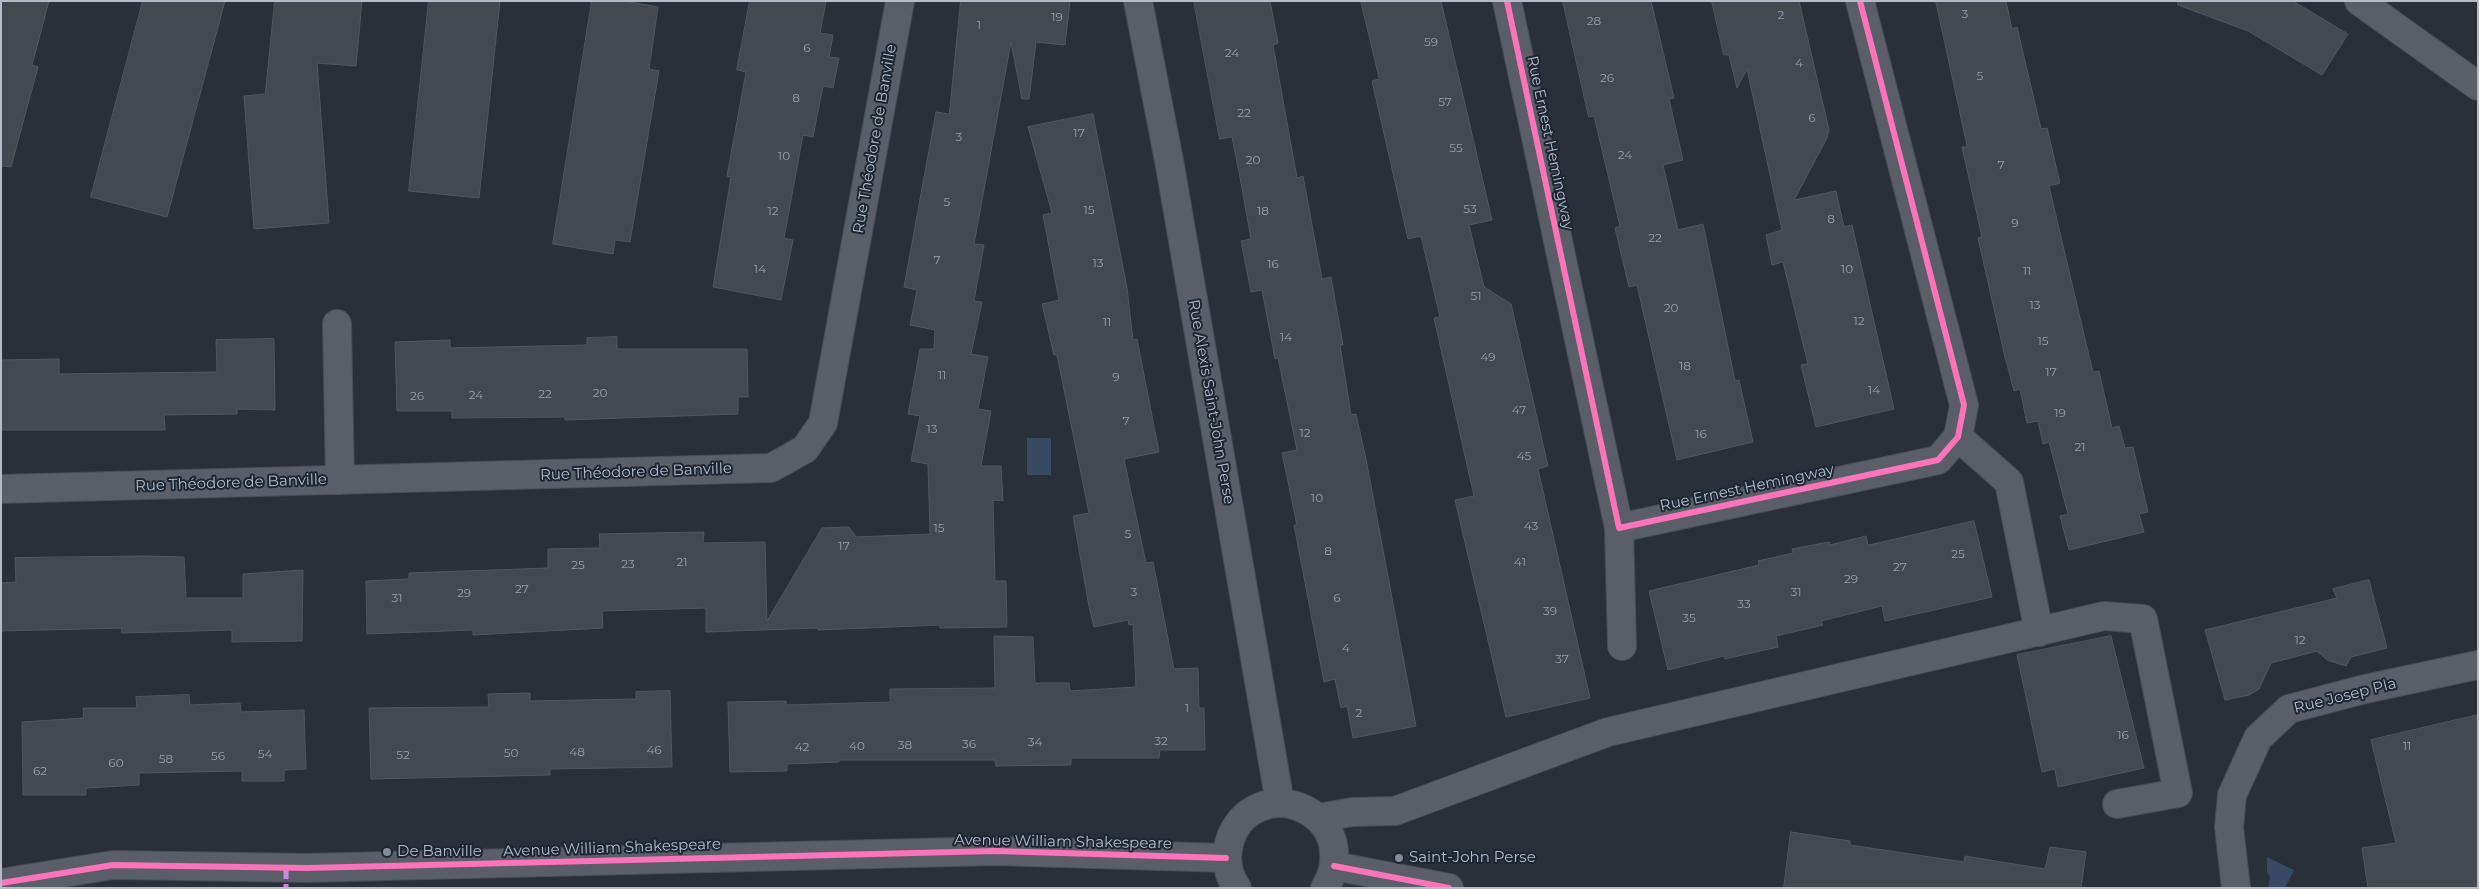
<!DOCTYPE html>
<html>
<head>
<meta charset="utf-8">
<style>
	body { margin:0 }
	#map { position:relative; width:2479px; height:889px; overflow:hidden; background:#2a3038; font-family:Montserrat,sans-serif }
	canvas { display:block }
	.frame { position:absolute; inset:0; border:2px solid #b4bcc9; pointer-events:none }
</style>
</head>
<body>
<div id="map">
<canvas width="2479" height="889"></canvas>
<div class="frame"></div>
</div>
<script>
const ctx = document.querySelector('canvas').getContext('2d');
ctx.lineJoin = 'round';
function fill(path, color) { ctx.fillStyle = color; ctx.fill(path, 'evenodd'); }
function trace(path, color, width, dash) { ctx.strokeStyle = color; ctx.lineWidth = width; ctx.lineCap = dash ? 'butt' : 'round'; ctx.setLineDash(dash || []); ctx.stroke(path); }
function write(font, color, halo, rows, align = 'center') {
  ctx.font = font + ' Montserrat,sans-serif'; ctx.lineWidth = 4; ctx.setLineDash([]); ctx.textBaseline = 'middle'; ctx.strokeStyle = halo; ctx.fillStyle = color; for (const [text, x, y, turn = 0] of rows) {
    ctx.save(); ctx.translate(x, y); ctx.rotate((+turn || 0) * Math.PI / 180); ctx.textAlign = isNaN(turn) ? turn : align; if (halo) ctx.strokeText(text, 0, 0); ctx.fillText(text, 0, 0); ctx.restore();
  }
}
const water = new Path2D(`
	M 1027,438 L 1051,438 L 1051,475 L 1027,475 Z
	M 2267,857 L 2294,870 L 2285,888 L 2268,888 L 2270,877 L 2267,872 Z`);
const building = new Path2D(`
	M 1,1 L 49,1 L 32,65 L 38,67 L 11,167 L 1,166 Z
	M 143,1 L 225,1 L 167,217 L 91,197 Z
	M 275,1 L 362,1 L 356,66 L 317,63 L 329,223 L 254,229 L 244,96 L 265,94 Z
	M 429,1 L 500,1 L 479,198 L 409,191 Z
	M 592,1 L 624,1 L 658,7 L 649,69 L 659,71 L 630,242 L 615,240 L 613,254 L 553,244 Z
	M 750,1 L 826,1 L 820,33 L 833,35 L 829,57 L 839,58 L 833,88 L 823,86 L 813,137 L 803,135 L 784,238 L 793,240 L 781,300 L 713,287 L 731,177 L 727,176 L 746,72 L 737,70 Z
	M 961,1 L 1070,1 L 1065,45 L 1036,42 L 1029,99 L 1022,99 L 1011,42 L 974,244 L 984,245 L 974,301 L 982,302 L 971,354 L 988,357 L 978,409 L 991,411 L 981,466 L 1001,466 L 1003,501 L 993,500 L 995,581 L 1006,581 L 1007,627 L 940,628 L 940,625 L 818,630 L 817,628 L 706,632 L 706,608 L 602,611 L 603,628 L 473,635 L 473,630 L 367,634 L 366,581 L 409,579 L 409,573 L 548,568 L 548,549 L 600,548 L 599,534 L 704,532 L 703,543 L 765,542 L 767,621 L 822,528 L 849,527 L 856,537 L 930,534 L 928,464 L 911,461 L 920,416 L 908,414 L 920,349 L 934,349 L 935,330 L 910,325 L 917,290 L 904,287 L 936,112 L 949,114 Z
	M 1194,1 L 1270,1 L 1278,43 L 1273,45 L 1297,178 L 1303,176 L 1322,279 L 1331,277 L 1343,345 L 1340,345 L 1351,415 L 1356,414 L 1366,459 L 1416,726 L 1353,738 L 1347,706 L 1341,708 L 1335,679 L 1324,682 L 1294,525 L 1297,525 L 1282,453 L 1297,450 L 1278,358 L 1275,359 L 1262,290 L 1251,292 L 1241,241 L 1251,239 L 1242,188 L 1232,137 L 1220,139 Z
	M 1361,1 L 1441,1 L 1492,220 L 1469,225 L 1484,287 L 1511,304 L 1548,466 L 1538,469 L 1590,698 L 1506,717 L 1455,500 L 1474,496 L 1434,318 L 1440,317 L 1421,236 L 1408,239 L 1372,81 L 1379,79 Z
	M 1563,1 L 1651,1 L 1674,98 L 1669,99 L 1683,160 L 1663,165 L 1678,230 L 1703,224 L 1735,381 L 1739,380 L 1753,442 L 1677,460 L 1637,285 L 1629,287 L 1615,228 L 1620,226 L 1594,116 L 1589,117 Z
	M 1712,1 L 1799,1 L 1829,130 L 1827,138 L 1794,200 L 1836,191 L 1844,227 L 1852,225 L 1894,409 L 1816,427 L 1801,365 L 1808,364 L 1783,262 L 1772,265 L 1766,235 L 1782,230 L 1747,69 L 1737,88 L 1729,55 L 1724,55 Z
	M 1936,1 L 2006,1 L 2012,29 L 2017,27 L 2041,129 L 2047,128 L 2060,183 L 2049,186 L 2085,339 L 2093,372 L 2099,371 L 2112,428 L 2119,426 L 2125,448 L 2133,447 L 2148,512 L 2139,514 L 2144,532 L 2069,550 L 2060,516 L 2068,514 L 2049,442 L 2043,444 L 2038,421 L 2027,423 L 2020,389 L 2014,391 L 2004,353 L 1978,238 L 1982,237 L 1962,147 L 1967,147 Z
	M 2178,1 L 2293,1 L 2348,34 L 2322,75 L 2248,31 L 2178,5 Z
	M 1093,114 L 1127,288 L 1133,340 L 1137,339 L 1159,452 L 1124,459 L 1146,563 L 1153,562 L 1174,669 L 1198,668 L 1199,708 L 1204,708 L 1205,750 L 1160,750 L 1159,758 L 1071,758 L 1071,765 L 996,766 L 995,760 L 839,760 L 839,762 L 787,764 L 787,771 L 730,772 L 728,702 L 786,701 L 786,705 L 890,702 L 890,689 L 995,688 L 994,636 L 1033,637 L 1035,683 L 1069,683 L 1070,691 L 1136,687 L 1133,624 L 1129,625 L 1128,620 L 1094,627 L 1089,606 L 1073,516 L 1089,513 L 1057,355 L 1054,355 L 1042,304 L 1059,300 L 1043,215 L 1052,213 L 1028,127 Z
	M 617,337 L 617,349 L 747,349 L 748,397 L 738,397 L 738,414 L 565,420 L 565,417 L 452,418 L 452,411 L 397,411 L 395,342 L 450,340 L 450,348 L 587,345 L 587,338 Z
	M 274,339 L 275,410 L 237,409 L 237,414 L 164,415 L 165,430 L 1,430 L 1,360 L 59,359 L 59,374 L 217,372 L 216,340 Z
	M 1974,521 L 1992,597 L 1885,621 L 1882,606 L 1821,621 L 1823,625 L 1776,636 L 1778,647 L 1725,659 L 1724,656 L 1668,670 L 1649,591 L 1759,565 L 1758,561 L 1793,553 L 1792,549 L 1829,542 L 1830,545 L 1866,536 L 1868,545 Z
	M 146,556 L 184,557 L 186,598 L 243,598 L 243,574 L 303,570 L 302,641 L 232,642 L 232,630 L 121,633 L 122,628 L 1,631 L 1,583 L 16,582 L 15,558 Z
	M 2369,580 L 2387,648 L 2351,657 L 2346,666 L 2327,660 L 2317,651 L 2271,663 L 2259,689 L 2249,695 L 2225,700 L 2205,630 L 2337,598 L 2333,589 Z
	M 2111,636 L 2144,768 L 2058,787 L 2055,769 L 2042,772 L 2017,655 Z
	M 670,691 L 672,767 L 550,769 L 550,775 L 371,779 L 369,708 L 489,707 L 488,694 L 530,693 L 530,701 L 636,699 L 636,692 Z
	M 189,695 L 190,705 L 240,703 L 241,712 L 304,710 L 306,769 L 284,770 L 284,781 L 242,781 L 242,771 L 139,773 L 139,785 L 86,788 L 86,795 L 23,795 L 22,722 L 84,718 L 83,708 L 137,708 L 136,697 Z
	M 2478,715 L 2478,888 L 2368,888 L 2362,848 L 2396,843 L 2371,740 Z
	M 1791,832 L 1850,841 L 1850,845 L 1964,862 L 1965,856 L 2045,869 L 2050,847 L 2086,852 L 2081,888 L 1784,888 Z`);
const minor = new Path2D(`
	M 1138,1 L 1170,166 L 1280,803
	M 1507,1 L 1619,528 L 1938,460 L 1958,437 L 1964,405 L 1860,1
	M 2359,1 L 2478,86
	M 337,324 L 340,480
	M 1958,437 L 2009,482 L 2039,632
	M 1,489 L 771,468 L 805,449 L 823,423 L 900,1
	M 1619,528 L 1622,646
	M 1319,818 L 1352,812 L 1395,811 L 1608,732 L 2104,616 L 2143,619 L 2178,793 L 2117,804
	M 1334,866 L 1449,888
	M 1,883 L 113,865 L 307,868 L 995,851 L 1226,858
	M 1237,888 C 1218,861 1228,820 1260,807 C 1289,795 1326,813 1333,844 C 1336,861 1334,873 1325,888
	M 2236,888 L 2229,827 L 2232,795 L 2258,738 L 2289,709 L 2365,689 L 2478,665`);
const quiet = new Path2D(`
	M 286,869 L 286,888`);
const cycleway = new Path2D(`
	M 1507,1 L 1619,528 L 1938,460 L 1958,437 L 1964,405 L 1860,1
	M 1334,866 L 1449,888
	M 1,883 L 113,865 L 307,868 L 995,851 L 1226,858`);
const markers = [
	[387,852,5,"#848b96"],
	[1399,858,5,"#848b96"]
];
const numberNames = [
	["3",1965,14],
	["2",1781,15],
	["19",1057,17],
	["28",1594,21],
	["1",979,25],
	["59",1431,42],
	["6",807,48],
	["24",1232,53],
	["4",1799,63],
	["5",1980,76],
	["26",1607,78],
	["8",796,98],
	["57",1445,102],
	["22",1244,113],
	["6",1812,118],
	["17",1079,133],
	["3",959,137],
	["55",1456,148],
	["24",1625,155],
	["10",784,156],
	["20",1253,160],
	["7",2001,165],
	["5",947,202],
	["53",1470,209],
	["15",1089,210],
	["12",773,211],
	["18",1263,211],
	["8",1831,219],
	["9",2015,223],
	["22",1655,238],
	["7",937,260],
	["13",1098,263],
	["16",1273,264],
	["14",760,269],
	["10",1847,269],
	["11",2027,271],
	["51",1476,296],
	["13",2035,305],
	["20",1671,308],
	["12",1859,321],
	["11",1107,322],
	["14",1286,337],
	["15",2043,341],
	["49",1488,357],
	["18",1685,366],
	["17",2051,372],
	["11",942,375],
	["9",1116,377],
	["14",1874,390],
	["20",600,393],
	["22",545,394],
	["24",476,395],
	["26",417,396],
	["47",1519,410],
	["19",2060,413],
	["7",1126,421],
	["13",932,429],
	["12",1305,433],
	["16",1701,434],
	["21",2080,447],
	["45",1524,456],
	["10",1317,498],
	["43",1531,526],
	["15",939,528],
	["5",1128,534],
	["17",844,546],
	["8",1328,551],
	["25",1958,554],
	["21",682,562],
	["41",1520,562],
	["23",628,564],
	["25",578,565],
	["27",1900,567],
	["29",1851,579],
	["27",522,589],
	["3",1134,592],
	["31",1796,592],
	["29",464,593],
	["31",397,598],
	["6",1337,598],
	["33",1744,604],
	["39",1550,611],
	["35",1689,618],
	["12",2300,640],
	["4",1346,648],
	["37",1562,659],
	["1",1187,708],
	["2",1359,713],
	["16",2123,735],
	["32",1161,741],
	["34",1035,742],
	["36",969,744],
	["38",905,745],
	["40",857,746],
	["11",2407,746],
	["42",802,747],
	["46",654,750],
	["48",577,752],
	["50",511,753],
	["54",265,754],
	["52",403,755],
	["56",218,756],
	["58",166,759],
	["60",116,763],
	["62",40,771]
];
const streetNames = [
	["Rue Théodore de Banville",875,139,-80],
	["Rue Ernest Hemingway",1550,143,78],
	["Rue Alexis Saint-John Perse",1211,402,80],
	["Rue Théodore de Banville",636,472,-2],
	["Rue Théodore de Banville",231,483,-2],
	["Rue Ernest Hemingway",1747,488,-12],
	["Rue Josep Pla",2345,696,-14],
	["Avenue William Shakespeare",1063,842,1],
	["Avenue William Shakespeare",612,848,-2]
];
const poiNames = [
	["De Banville",397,852],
	["Saint-John Perse",1409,858]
];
fill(water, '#384963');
fill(building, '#444950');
trace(building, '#52575f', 1);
trace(minor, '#484c53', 30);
trace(minor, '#5a5e66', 28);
trace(quiet, '#c787e3', 5, [10, 5]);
trace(cycleway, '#fb73b8', 6);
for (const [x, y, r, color] of markers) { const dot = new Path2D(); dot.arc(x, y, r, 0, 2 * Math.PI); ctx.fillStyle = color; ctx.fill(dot); trace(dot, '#1d2633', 2); }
write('12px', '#989fab', null, numberNames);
write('15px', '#b4bcc9', '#1d2633', streetNames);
write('15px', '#b4bcc9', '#1d2633', poiNames, 'left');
</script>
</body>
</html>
